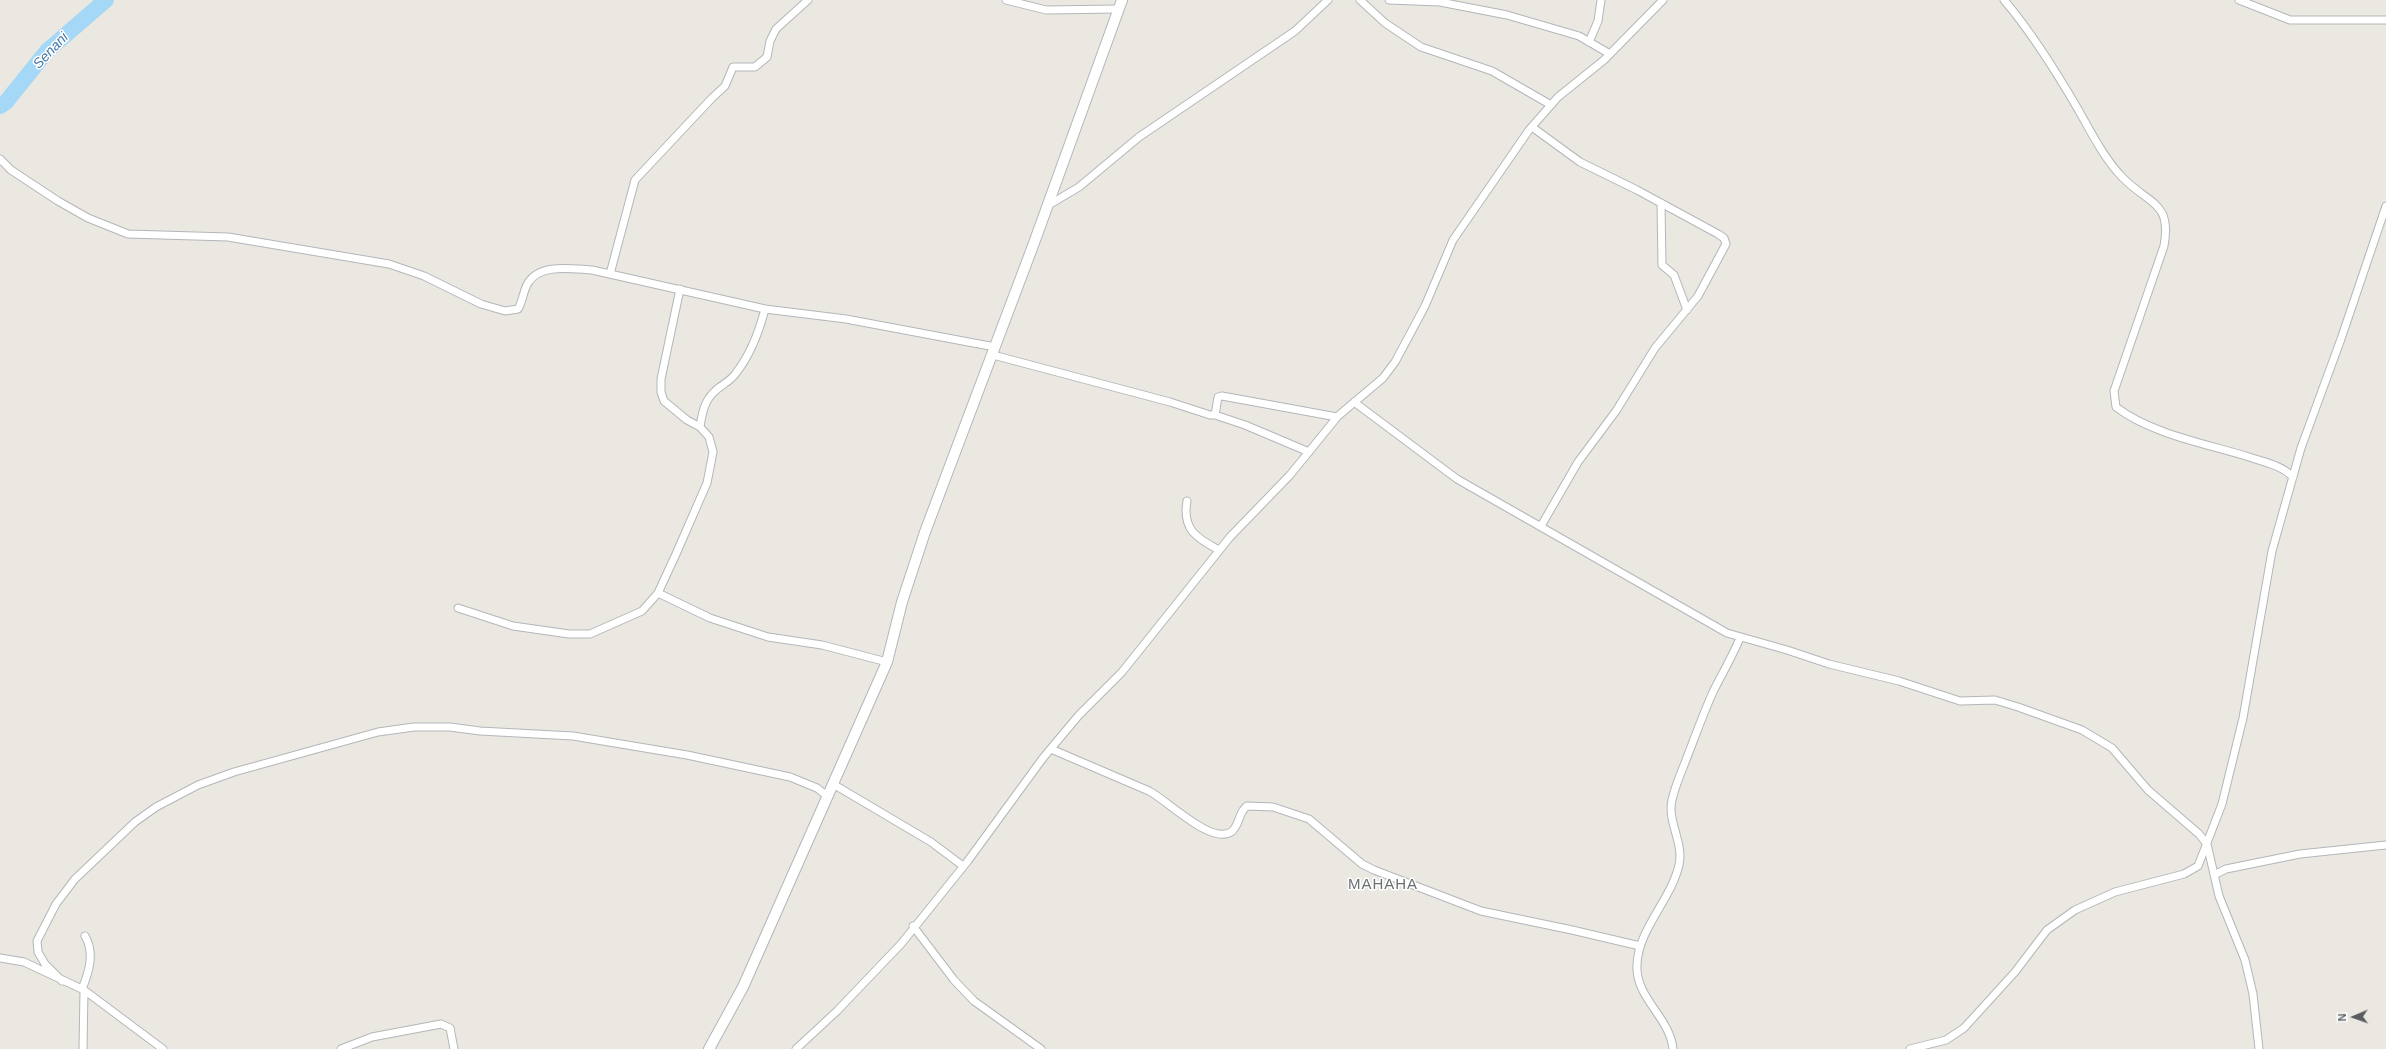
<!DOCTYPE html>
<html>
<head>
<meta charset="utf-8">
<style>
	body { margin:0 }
	#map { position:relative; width:2386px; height:1049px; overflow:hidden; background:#ebe8e1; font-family:Helvetica,sans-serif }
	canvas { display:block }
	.north { position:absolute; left:2334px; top:997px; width:40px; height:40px; -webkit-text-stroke:3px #fff; paint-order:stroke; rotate:268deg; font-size:11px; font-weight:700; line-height:16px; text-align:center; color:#595d60 }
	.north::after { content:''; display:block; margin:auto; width:14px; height:18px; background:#595d60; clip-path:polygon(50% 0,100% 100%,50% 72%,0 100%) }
</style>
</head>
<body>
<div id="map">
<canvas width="2386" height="1049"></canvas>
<div class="north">N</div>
</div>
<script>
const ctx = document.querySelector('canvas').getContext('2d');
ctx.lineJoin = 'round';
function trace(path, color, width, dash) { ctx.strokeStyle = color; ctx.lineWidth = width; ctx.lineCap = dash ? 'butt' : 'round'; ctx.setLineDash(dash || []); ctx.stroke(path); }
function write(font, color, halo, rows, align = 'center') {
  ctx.font = font + ' Helvetica,sans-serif'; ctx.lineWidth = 3; ctx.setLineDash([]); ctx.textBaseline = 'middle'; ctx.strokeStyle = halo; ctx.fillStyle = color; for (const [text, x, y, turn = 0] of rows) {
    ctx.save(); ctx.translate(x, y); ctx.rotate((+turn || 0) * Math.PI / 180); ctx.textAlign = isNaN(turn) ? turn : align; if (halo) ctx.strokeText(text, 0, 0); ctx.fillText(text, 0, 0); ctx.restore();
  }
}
const river = new Path2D(`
	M 0,106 L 6,102 L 47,51 L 106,0`);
const street = new Path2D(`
	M 1006,0 L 1046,10 L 1118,9
	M 1360,0 L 1385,23 L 1421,47 L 1492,71 L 1551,105
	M 1389,0 L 1440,2 L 1507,15 L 1579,36 L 1610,54
	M 2004,0 C 2033,34 2057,73 2079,111 C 2092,134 2104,158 2122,177 C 2149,205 2172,201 2164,246 L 2114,391 L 2116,407 C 2151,434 2207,444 2249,457 C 2264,462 2281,465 2293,477
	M 2239,0 L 2290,20 L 2386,20
	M 1589,42 L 1598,21 L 1601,0
	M 1532,127 L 1580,162 L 1637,190 L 1718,234 L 1724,238 L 1726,244 L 1698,296 L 1655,348 L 1616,411 L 1578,462 L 1541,526
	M 0,159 L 11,170 L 58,201 L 88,218 L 128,234 L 228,237 L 389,264 L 424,276 L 481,304 L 505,311 L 518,309 C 523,301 523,291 528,283 C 540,263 572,269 592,270 L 765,309 L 846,319 L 995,347
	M 1661,203 L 1662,265 L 1674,275 L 1687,310
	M 1047,206 L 1079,187 L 1139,137 L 1295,31 L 1328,0
	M 610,274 L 635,180 L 712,98 L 725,86 L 733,67 L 755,67 L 767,57 L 770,41 L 776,29 L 808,0
	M 993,355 L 1170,402 L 1210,415 L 1215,415 L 1218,397 L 1222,396 L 1337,417
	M 1354,402 L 1457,479 L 1727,633 L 1787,650 L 1829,664 L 1899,681 L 1960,701 L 1995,700 L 2018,707 L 2082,730 L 2112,748 L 2148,790 L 2199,834 L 2207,844 L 2219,896 L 2245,960 L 2253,994 L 2259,1049
	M 1215,415 L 1245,425 L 1309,452
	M 700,427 C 702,414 704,401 715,391 C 721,385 731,381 736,373 C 751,354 759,332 765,309
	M 1187,501 C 1182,529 1196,538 1219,550
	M 658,593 L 710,618 L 768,637 L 822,645 L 887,662
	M 458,608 L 513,626 L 569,634 L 590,634 L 642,611 L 658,593 L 676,554 L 707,483 L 713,452 L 709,437 L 700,427 L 687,420 L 664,401 L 661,392 L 661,379 L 680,289
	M 1051,749 L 1149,791 C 1167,800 1211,845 1231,832 C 1240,826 1238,812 1247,806 L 1273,807 L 1309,819 L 1362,864 L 1374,870 L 1481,911 L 1572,930 L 1640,946
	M 833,784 L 931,842 L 963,866
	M 2214,875 L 2226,869 L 2300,854 L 2386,845
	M 913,926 L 954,980 L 974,1001 L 1041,1049
	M 0,958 L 24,962 L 84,990 L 163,1049
	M 62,981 L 45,964 L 38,952 L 37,941 L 56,904 L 75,879 L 135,822 L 156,807 L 198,785 L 234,772 L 378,732 L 414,727 L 450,727 L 480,731 L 573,736 L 687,755 L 790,777 L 817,788 L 827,796
	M 82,989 C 89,972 95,953 85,936
	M 83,1049 L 84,990
	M 341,1049 L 372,1037 L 441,1024 L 450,1028 L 454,1049
	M 796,1049 L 837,1011 L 901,944 L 967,862 L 1043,758 L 1079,715 L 1122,672 L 1230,537 L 1290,475 L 1338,416 L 1383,378 L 1395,362 L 1425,306 L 1453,240 L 1529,130 L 1558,97 L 1604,60 L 1663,0
	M 1673,1049 C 1670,1017 1635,998 1637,965 C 1638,929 1671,900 1679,865 C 1684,842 1667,822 1672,800 C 1675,786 1681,773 1686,760 C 1695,737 1703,714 1713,692 C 1722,674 1732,657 1740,638
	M 1910,1049 L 1946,1040 L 1964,1028 L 2015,972 L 2047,930 L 2075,910 L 2115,892 L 2184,874 L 2198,866 L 2222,804 L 2243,718 L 2272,551 L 2301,448 L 2341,339 L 2386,206`);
const secondary = new Path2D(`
	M 709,1049 L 743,987 L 887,662 L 902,602 L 925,532 L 1034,243 L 1122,0`);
const waterNames = [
	["Senani",51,51,-46]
];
const quarterNames = [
	["MAHAHA",1383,885]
];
trace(river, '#a5d7f6', 16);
trace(street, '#b3b6ba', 9);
trace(secondary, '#b2b6ba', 12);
trace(street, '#fff', 7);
trace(secondary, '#fff', 10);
write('italic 14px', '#4579a6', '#fff', waterNames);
ctx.letterSpacing = '1px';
write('15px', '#6a6f72', '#fff', quarterNames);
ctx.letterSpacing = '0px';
</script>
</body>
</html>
